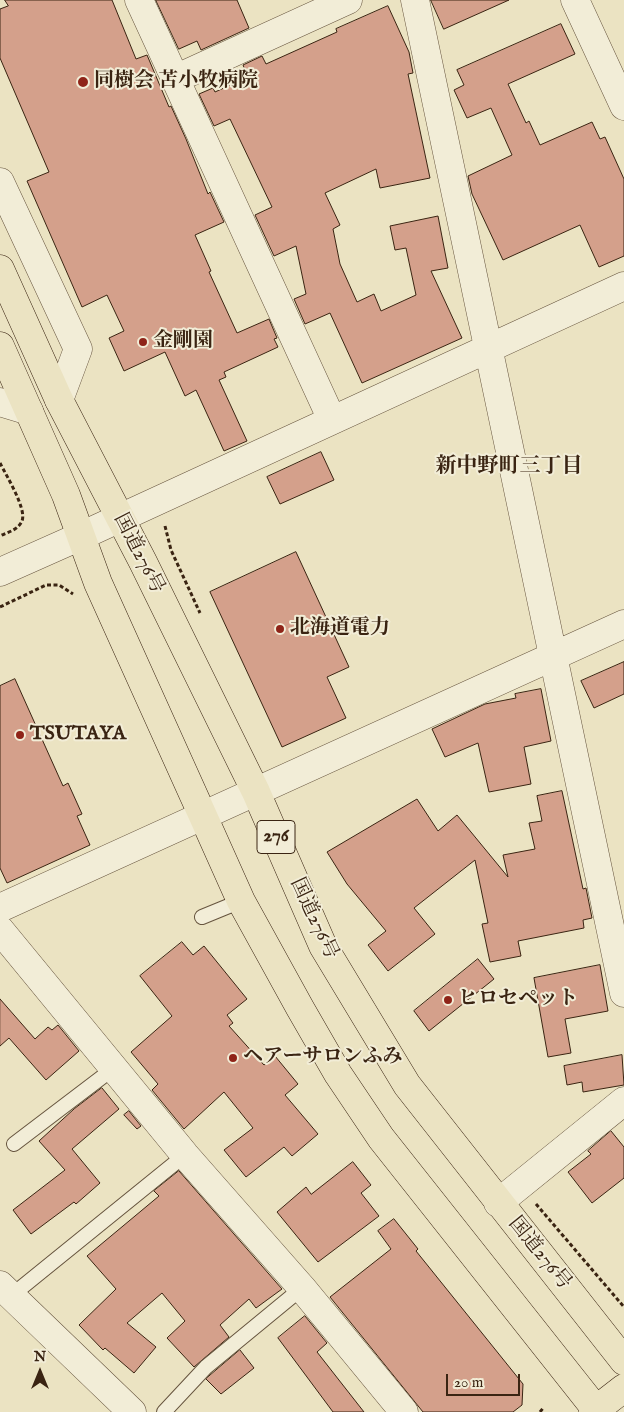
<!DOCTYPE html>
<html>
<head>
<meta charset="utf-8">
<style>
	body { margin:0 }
	#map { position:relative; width:624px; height:1412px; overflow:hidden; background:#ebe3c2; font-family:"IM FELL English",serif }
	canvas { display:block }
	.north { position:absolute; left:15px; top:1347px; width:50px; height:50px; -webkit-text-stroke:4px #f2edd7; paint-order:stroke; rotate:0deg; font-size:14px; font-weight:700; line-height:20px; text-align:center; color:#3a2412 }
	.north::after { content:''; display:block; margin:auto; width:18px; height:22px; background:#3a2412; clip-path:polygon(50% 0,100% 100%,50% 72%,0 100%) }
	.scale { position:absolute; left:446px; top:1374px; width:74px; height:22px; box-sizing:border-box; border:2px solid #3a2412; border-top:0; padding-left:6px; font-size:15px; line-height:18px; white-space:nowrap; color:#3a2412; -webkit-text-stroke:4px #f2edd7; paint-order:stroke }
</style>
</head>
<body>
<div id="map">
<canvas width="624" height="1412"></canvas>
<div class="north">N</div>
<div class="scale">20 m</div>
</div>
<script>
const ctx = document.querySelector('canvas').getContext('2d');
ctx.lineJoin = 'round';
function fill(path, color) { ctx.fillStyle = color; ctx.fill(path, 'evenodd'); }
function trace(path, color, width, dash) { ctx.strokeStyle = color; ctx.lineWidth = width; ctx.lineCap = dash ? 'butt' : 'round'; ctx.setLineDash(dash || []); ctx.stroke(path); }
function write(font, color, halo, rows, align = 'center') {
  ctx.font = font + ' "IM FELL English","Noto Serif JP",serif'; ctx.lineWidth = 4; ctx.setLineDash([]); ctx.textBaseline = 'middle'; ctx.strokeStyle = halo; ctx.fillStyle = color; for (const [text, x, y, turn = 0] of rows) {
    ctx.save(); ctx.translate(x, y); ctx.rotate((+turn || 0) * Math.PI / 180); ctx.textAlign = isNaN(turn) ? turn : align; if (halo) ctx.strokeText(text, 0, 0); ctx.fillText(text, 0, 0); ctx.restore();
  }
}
const building = new Path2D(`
	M 5,0 L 112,0 L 136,59 L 147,55 L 169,107 L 171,106 L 186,139 L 208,194 L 210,192 L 224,222 L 195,235 L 211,271 L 209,272 L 237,333 L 269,319 L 277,338 L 274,339 L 278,347 L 224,372 L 226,377 L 219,380 L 247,441 L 224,451 L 196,390 L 185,396 L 165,352 L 124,371 L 109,338 L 124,331 L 107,295 L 82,307 L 27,181 L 49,172 L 0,58 L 0,9 L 8,6 Z
	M 156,0 L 237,0 L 249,28 L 201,50 L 197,41 L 179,49 Z
	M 431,0 L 509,0 L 444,29 Z
	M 388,6 L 409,52 L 413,73 L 408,74 L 430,178 L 380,188 L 376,169 L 325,193 L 340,225 L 333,229 L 340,264 L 357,302 L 374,294 L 381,311 L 416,295 L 406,248 L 395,250 L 390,226 L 438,216 L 448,268 L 431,271 L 462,338 L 362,383 L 330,313 L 305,324 L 294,299 L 306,294 L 296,246 L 274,256 L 255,215 L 272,207 L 230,119 L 214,126 L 199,94 L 213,88 L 215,92 L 248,77 L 243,65 L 262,56 L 266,64 L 337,32 L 336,29 Z
	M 561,24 L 575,54 L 508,84 L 526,123 L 529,121 L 540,145 L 592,122 L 600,139 L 605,137 L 624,179 L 624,256 L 599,267 L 580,225 L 503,260 L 472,194 L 468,176 L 512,155 L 491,108 L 467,118 L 454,90 L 464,85 L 457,70 Z
	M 321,452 L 334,480 L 280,504 L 267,477 Z
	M 296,552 L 349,667 L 327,677 L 346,718 L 282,747 L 210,592 Z
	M 624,662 L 624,694 L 594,708 L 581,681 Z
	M 15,679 L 63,786 L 68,783 L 82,814 L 77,816 L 90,845 L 7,883 L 0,868 L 0,686 Z
	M 541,689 L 551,741 L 524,747 L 531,784 L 489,792 L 478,743 L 445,757 L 432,729 L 485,704 L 516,698 L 515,694 Z
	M 562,791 L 583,889 L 586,888 L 592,918 L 583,920 L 584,928 L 518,941 L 521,956 L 490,962 L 482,924 L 488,923 L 475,860 L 414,908 L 435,934 L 388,971 L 368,945 L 386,931 L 347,884 L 327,852 L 417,799 L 438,831 L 457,815 L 508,877 L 503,855 L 535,849 L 529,823 L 542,821 L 537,796 Z
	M 182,942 L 193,955 L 204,946 L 247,999 L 227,1015 L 233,1023 L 229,1026 L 264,1065 L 275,1056 L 298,1084 L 285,1095 L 318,1134 L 292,1156 L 284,1147 L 246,1177 L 224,1150 L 253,1128 L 224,1092 L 184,1129 L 152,1090 L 158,1084 L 131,1052 L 172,1016 L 140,976 Z
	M 478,959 L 494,979 L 429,1031 L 414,1011 Z
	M 600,965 L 608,1011 L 565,1019 L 571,1053 L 548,1057 L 534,978 Z
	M 0,999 L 35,1039 L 48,1027 L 52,1030 L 58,1025 L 79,1051 L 46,1080 L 9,1038 L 0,1046 Z
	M 622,1055 L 624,1085 L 583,1092 L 582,1082 L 567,1085 L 564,1066 Z
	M 102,1088 L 119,1109 L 72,1149 L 100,1183 L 76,1204 L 74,1202 L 31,1234 L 13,1210 L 65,1170 L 39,1141 L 74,1109 Z
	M 129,1111 L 141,1126 L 137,1129 L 124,1115 Z
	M 611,1131 L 624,1147 L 624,1178 L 592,1203 L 568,1172 L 591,1154 L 588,1151 Z
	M 353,1162 L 371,1185 L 361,1193 L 379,1216 L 318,1262 L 277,1212 L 306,1187 L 311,1194 Z
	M 179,1171 L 282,1289 L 256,1308 L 249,1299 L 220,1325 L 229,1337 L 194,1367 L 167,1338 L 185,1321 L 162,1293 L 127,1323 L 156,1347 L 134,1373 L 105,1348 L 103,1350 L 79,1325 L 116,1289 L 87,1256 L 159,1196 L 154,1191 Z
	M 394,1219 L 418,1249 L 416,1251 L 523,1384 L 522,1405 L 513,1412 L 423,1412 L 330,1297 L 391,1249 L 378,1231 Z
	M 305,1316 L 327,1343 L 317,1352 L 364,1412 L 333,1412 L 278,1338 Z
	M 240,1350 L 254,1368 L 221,1394 L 206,1379 Z`);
const path = new Path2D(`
	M 0,463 C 6,475 27,509 22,521 C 18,530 8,532 0,536
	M 165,526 L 171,550 L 200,613
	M 0,607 L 46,585 L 59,585 L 73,594
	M 536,1204 L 624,1307
	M 540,1412 L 544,1407`);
const service = new Path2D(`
	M 202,917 L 241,901
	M 14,1144 L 114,1068
	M 11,1296 L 185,1155
	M 164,1412 L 206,1367 L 302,1288`);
const minor = new Path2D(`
	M 139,0 L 332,420
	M 415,0 L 624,993
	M 575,0 L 624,106
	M 175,79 L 348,0
	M 0,182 L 78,349 L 59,400
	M 0,402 L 29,411
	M 81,536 L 624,286
	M 0,908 L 624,624
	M 0,930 L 185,1155 L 302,1288 L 404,1412
	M 498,1203 L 624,1101
	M 0,1285 L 132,1412`);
const tertiary = new Path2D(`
	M 0,572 L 81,536`);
const trunk = new Path2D(`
	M 0,269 L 59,400 L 143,562 L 256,792 L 323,946 L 407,1085 L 624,1361
	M 0,346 L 66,495 L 98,583 L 203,816 L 241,901 L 300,1008 L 338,1074 L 381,1138 L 598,1412
	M 593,1412 L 624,1388`);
const markers = [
	[83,82,6,"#8f2418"],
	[143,342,5,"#8f2418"],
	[280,629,5,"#8f2418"],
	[20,735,5,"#8f2418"],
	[448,1000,5,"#8f2418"],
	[233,1058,5,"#8f2418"]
];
const shields = [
	[276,837,38]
];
const shieldNames = [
	["276",276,837]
];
const poiNames = [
	["同樹会 苫小牧病院",94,82],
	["金剛園",153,342],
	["北海道電力",290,629],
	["TSUTAYA",30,735],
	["ヒロセペット",458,1000],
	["ヘアーサロンふみ",243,1058]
];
const streetNames = [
	["国道276号",138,554,63],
	["国道276号",313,919,65],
	["国道276号",539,1254,51]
];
const neighbourhoodNames = [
	["新中野町三丁目",509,468]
];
fill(building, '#d4a08b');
trace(building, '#3a2412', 1);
trace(service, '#66543e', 16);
trace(minor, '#66543e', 29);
trace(tertiary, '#66543e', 29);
trace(trunk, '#3a2412', 29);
trace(path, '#3a2412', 3, [4, 2.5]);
trace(service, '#f2edd7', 14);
trace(minor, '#f2edd7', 28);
trace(tertiary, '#f2edd7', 28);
trace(trunk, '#ebe3c2', 28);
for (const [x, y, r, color] of markers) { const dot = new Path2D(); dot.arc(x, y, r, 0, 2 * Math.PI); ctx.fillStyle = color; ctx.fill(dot); trace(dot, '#f2edd7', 2); }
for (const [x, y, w] of shields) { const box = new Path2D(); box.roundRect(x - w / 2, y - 16.5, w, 33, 4); ctx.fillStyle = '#f2edd7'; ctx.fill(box); trace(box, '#3a2412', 1); }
write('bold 19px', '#3a2412', null, shieldNames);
write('bold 20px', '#3a2412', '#f2edd7', poiNames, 'left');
write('20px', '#3a2412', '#f2edd7', streetNames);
write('bold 21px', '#3a2412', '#f2edd7', neighbourhoodNames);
</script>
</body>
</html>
